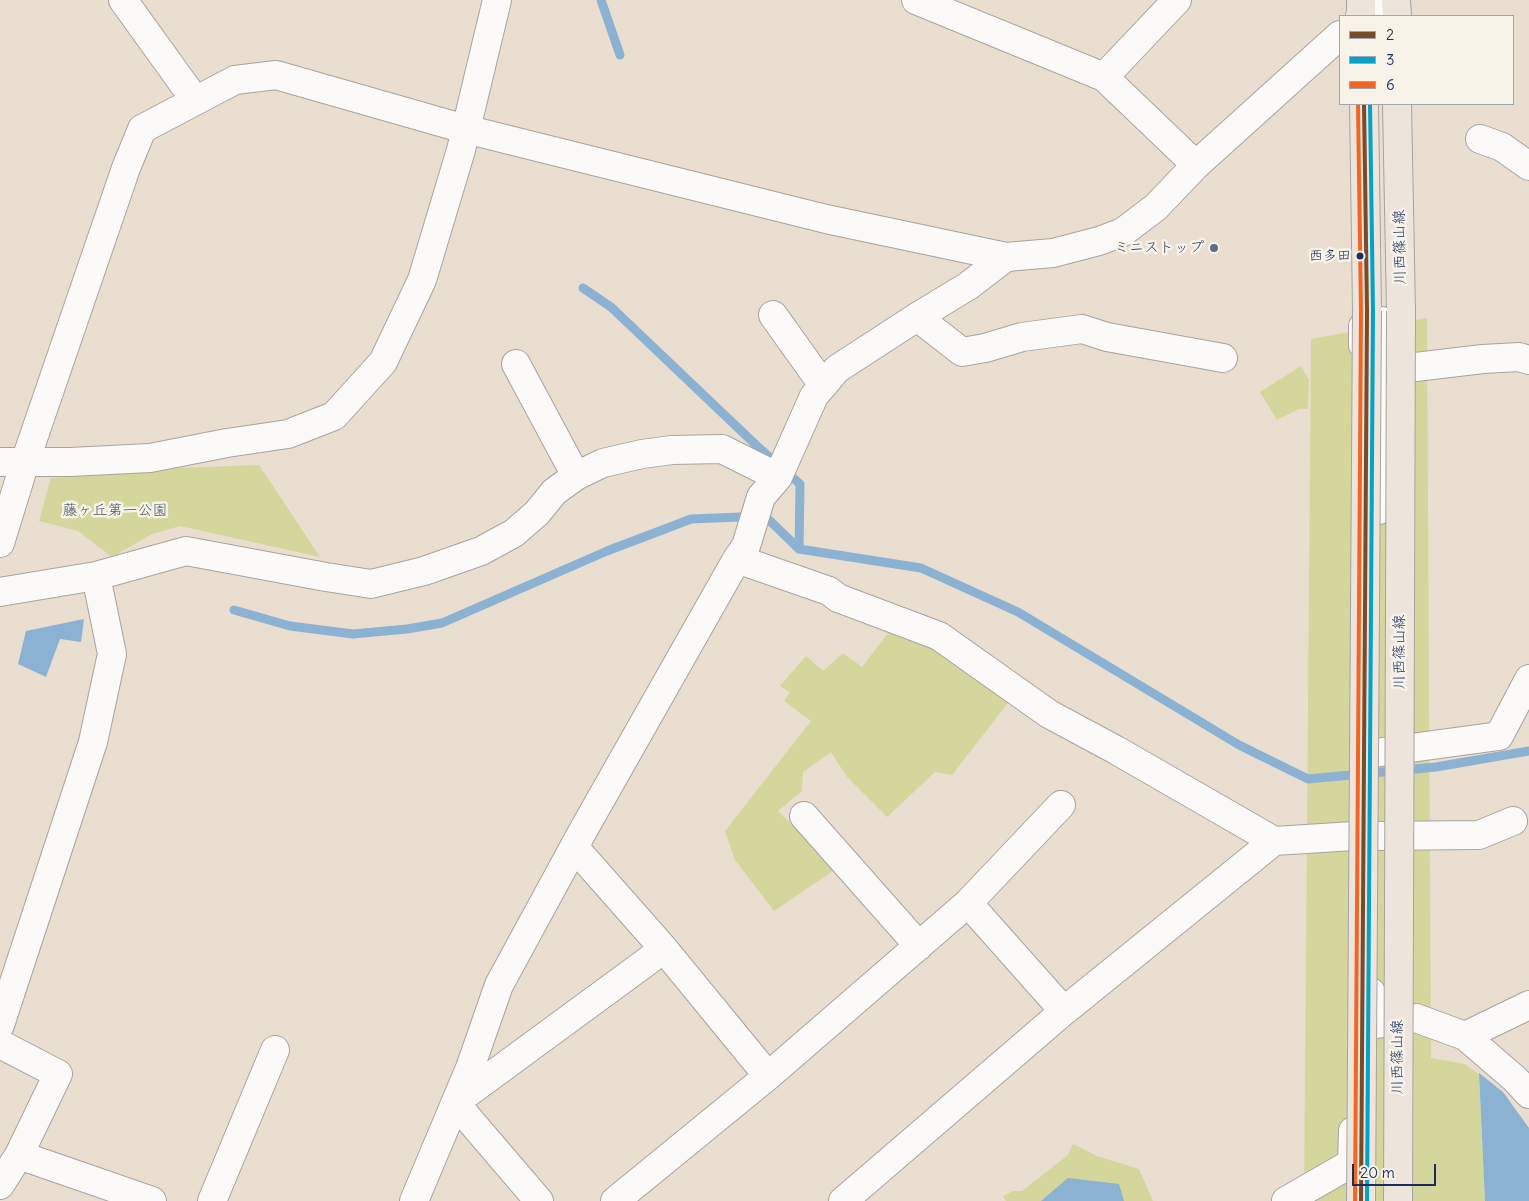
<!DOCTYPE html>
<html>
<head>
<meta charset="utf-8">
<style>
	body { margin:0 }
	#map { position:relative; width:1529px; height:1201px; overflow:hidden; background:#eaded0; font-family:Delius,sans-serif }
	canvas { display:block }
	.legend { position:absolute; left:1339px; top:15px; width:175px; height:90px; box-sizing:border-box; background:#f7f3e8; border:1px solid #9fa5b1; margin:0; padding:6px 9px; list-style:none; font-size:15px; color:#1b2f5e }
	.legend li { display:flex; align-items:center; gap:10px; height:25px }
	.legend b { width:25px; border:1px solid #9fa5b1 }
	.scale { position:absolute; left:1352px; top:1164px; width:84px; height:22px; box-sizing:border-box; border:2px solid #1b2f5e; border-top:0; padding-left:6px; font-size:15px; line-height:18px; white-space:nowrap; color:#1b2f5e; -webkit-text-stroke:4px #f7f3e8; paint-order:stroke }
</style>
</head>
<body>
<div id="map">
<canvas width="1529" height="1201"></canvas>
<ul class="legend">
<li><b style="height:6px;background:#7a4b2a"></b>2</li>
<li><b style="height:6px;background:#01a3c8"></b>3</li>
<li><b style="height:6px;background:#f26522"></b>6</li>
</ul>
<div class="scale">20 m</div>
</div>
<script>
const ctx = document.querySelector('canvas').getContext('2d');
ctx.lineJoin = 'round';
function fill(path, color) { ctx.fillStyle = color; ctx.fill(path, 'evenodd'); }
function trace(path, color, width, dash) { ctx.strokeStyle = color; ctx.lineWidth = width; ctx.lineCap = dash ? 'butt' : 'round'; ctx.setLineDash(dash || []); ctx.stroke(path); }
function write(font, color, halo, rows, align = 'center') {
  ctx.font = font + ' Delius,"Klee One",sans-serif'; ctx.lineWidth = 5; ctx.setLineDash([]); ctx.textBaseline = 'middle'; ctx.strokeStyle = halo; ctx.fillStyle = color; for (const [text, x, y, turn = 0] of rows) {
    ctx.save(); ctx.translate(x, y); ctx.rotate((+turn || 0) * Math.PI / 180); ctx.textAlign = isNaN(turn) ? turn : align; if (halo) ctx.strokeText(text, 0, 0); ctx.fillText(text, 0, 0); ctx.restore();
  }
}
const green = new Path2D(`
	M 1427,318 L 1431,1058 L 1464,1064 L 1479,1074 L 1485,1201 L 1304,1201 L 1311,339 Z
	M 1301,366 L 1309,380 L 1308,409 L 1299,409 L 1277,420 L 1260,392 Z
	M 259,465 L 320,557 L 180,526 L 152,534 L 112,557 L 78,531 L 39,521 L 51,478 L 151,469 Z
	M 892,628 L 945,647 L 1014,695 L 952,775 L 935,772 L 887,817 L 847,777 L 831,752 L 803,772 L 802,791 L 778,811 L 836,869 L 774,911 L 735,860 L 725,831 L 811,721 L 784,701 L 790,692 L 780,686 L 806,656 L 823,671 L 843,653 L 862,667 Z
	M 1073,1144 L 1097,1156 L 1139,1169 L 1153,1201 L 1006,1201 L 1003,1196 L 1013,1191 L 1022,1191 L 1068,1155 Z`);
const water = new Path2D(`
	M 84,619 L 81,642 L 60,639 L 46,677 L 18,664 L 26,631 Z
	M 1479,1073 L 1503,1092 L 1529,1128 L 1529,1201 L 1485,1201 Z
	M 1068,1178 L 1119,1184 L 1124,1201 L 1041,1201 Z`);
const stream = new Path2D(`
	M 601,0 L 620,55
	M 583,288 L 611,307 L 756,445 L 800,484 L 799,549
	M 234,610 L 290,626 L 353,634 L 407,629 L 442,623 L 607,551 L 691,519 L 765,516 L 799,549 L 921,568 L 1018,612 L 1239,745 L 1308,779 L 1436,767 L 1529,751`);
const minor = new Path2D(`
	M 916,0 L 1104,77 L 1196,165
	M 1104,77 L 1177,0
	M 1480,139 L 1502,147 L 1529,166
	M 773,315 L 823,385
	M 917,317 L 962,352 L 985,348 L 1022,337 L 1082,329 L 1107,337 L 1223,358
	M 1363,345 L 1363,326 L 1382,321 L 1379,510
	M 516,364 L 576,476
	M 1382,371 L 1483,359 L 1519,357 L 1529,360
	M 0,462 L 70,462 L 150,458 L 227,443 L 288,434 L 334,416 L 383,362 L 422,280 L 461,150 L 497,0
	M 737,559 L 829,591 L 838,598 L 939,636 L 1049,714 L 1116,750 L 1274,841
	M 0,592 L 96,576 L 186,551 L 326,577 L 371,584 L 424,571 L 481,551 L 514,533 L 537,513 L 554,492 L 576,476 L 603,463 L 642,454 L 672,450 L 722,449 L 778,477
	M 1374,753 L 1499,736 L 1529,679
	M 804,816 L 919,946
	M 1372,836 L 1479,835 L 1513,821
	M 574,847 L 664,949 L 768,1076
	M 968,903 L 1064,1011
	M 1371,992 L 1370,1025 L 1416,1018 L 1465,1036 L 1515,1079 L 1529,1094
	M 0,1025 L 93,742 L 112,654 L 96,576
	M 1465,1036 L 1529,1005
	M 0,1044 L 58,1074 L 19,1155 L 0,1185
	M 457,1101 L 664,949
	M 456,1104 L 539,1201
	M 19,1155 L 152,1201
	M 212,1201 L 275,1050
	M 414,1201 L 470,1068 L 499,985 L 585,827 L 737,559 L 746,546 L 761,497 L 778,477 L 814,396 L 837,369 L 917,317 L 968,286 L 1006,257
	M 615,1201 L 768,1076 L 968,903 L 1061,805
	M 843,1201 L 1064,1011 L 1274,841 L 1354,836
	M 1286,1201 L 1352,1163 L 1353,1131`);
const tertiary = new Path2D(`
	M 123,0 L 195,100
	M 1360,16 L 1383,0
	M 0,543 L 25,462 L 126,168 L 142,129 L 235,80 L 276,75 L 465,129 L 826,219 L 1006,257 L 1053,253 L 1099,241 L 1123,232 L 1156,207 L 1196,165 L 1340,35`);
const primary = new Path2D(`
	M 1396,0 L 1397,16
	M 1361,16 L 1361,0
	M 1364,104 L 1367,311
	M 1397,104 L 1401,311`);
const primaryBridge = new Path2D(`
	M 1361,1201 L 1367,311
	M 1398,1201 L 1401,311`);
const bus1 = new Path2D(`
	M 1361,1201 L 1367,311 L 1364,104`);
const bus2 = new Path2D(`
	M 1367,1201 L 1373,311 L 1370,104`);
const bus3 = new Path2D(`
	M 1355,1201 L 1361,311 L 1358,104`);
const markers = [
	[1214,248,5,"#636c86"],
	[1360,256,4.5,"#1b2f5e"]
];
const busNames = [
	["西多田",1351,256]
];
const streetNames = [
	["川西篠山線",1400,247,-91],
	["川西篠山線",1400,652,-90],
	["川西篠山線",1398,1057,-90]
];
const poiNames = [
	["ミニストップ",1204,248]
];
const parkNames = [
	["藤ヶ丘第一公園",115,511]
];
fill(green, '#d4d69c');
fill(water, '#8cb2d3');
trace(stream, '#8cb2d3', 9);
trace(minor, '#a7a3a0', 30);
trace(tertiary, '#a7a3a0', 30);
trace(primary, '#a7a3a0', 30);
trace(minor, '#fcfaf8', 28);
trace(tertiary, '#fcfaf8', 28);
trace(primary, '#ede4dc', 28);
trace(primaryBridge, '#a7a3a0', 30, []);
trace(primaryBridge, '#ede4dc', 28);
trace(bus1, '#7a4b2a', 4);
trace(bus2, '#01a3c8', 4);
trace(bus3, '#f26522', 4);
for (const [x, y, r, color] of markers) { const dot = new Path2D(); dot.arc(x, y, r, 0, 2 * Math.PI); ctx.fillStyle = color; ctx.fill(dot); trace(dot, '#f7f3e8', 2); }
write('14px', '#1b2f5e', '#f7f3e8', busNames, 'right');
write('15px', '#1b2f5e', '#f7f3e8', streetNames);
write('15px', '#1b2f5e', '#f7f3e8', poiNames, 'right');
write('15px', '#455763', '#f7f3e8', parkNames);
</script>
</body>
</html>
